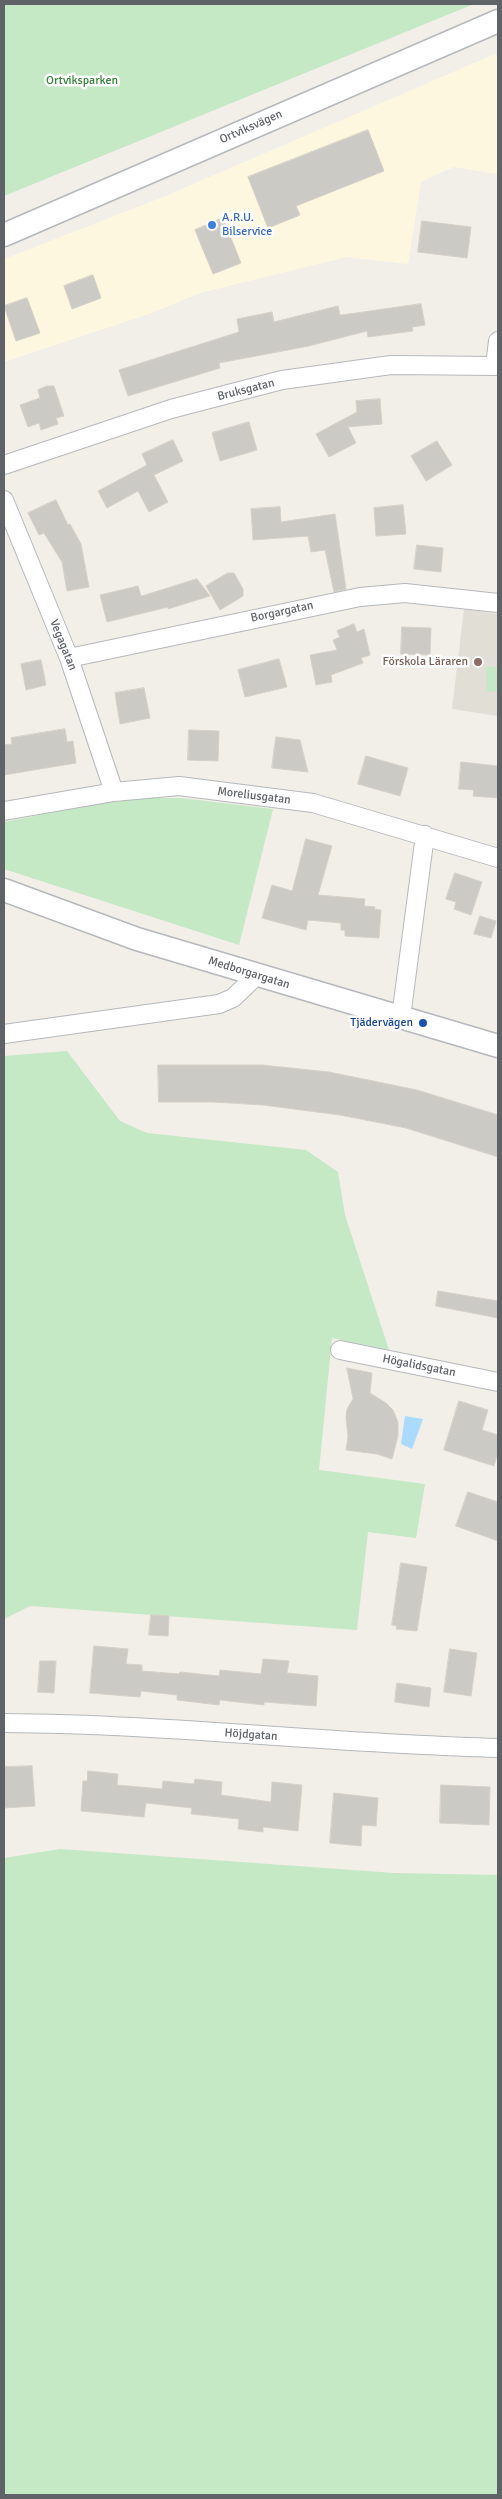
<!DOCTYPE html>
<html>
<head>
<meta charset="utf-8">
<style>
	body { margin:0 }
	#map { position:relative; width:502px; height:2499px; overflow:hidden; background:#f1efe8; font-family:Signika,sans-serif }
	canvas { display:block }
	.frame { position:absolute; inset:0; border:5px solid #5f6368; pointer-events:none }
</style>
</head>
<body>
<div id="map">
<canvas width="502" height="2499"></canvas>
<div class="frame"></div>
</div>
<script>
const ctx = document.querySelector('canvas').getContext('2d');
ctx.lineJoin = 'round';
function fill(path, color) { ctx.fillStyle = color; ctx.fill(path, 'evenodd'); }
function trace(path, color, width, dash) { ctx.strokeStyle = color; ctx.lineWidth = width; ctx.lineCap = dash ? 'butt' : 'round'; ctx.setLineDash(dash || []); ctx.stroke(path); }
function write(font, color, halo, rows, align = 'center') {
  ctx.font = font + ' Signika,sans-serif'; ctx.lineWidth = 5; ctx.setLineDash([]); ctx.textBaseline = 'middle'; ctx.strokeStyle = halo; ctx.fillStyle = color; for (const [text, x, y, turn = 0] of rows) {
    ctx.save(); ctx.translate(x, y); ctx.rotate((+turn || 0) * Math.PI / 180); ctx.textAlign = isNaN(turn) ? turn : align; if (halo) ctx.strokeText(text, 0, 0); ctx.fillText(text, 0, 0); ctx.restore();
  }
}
const commercial = new Path2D(`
	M 495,54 L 498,55 L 498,174 L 454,167 L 421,182 L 408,264 L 347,257 L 200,293 L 149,314 L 4,362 L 4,259 L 163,197 Z`);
const education = new Path2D(`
	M 464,609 L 498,614 L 498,716 L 452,709 Z`);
const green = new Path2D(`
	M 4,4 L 39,5 L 474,4 L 4,196 Z
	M 486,667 L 498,667 L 498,691 L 487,692 Z
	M 128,798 L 181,798 L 273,809 L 239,945 L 4,869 L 4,822 Z
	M 67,1051 L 120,1121 L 147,1133 L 306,1150 L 338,1172 L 345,1215 L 389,1350 L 332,1338 L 319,1470 L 425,1484 L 416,1538 L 368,1532 L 357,1630 L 30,1606 L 4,1619 L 4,1056 Z
	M 60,1849 L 394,1873 L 498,1875 L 498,2495 L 4,2495 L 4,1858 Z`);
const water = new Path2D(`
	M 405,1416 L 423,1419 L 412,1449 L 401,1444 Z`);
const building = new Path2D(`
	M 368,130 L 384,171 L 296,206 L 300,215 L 268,228 L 248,177 Z
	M 223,218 L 241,263 L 213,274 L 195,230 Z
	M 422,221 L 471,227 L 467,258 L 418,252 Z
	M 93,275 L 101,298 L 72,309 L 64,286 Z
	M 27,298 L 40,333 L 16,341 L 4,306 Z
	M 421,304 L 425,325 L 412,327 L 413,331 L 368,337 L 367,331 L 309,346 L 219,363 L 220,368 L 128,396 L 119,370 L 239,332 L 237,319 L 272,312 L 274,322 L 338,306 L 340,315 Z
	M 47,386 L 54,386 L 64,416 L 56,418 L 58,424 L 41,430 L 39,423 L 28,427 L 20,405 L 40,398 L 38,390 Z
	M 380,399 L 382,424 L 348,427 L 356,443 L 329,457 L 316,434 L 357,412 L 356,401 Z
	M 249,422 L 257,450 L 220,461 L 212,433 Z
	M 173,440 L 183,461 L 154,475 L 168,502 L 149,512 L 138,491 L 107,508 L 98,491 L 147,465 L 142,454 Z
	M 437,441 L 452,465 L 426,481 L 411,456 Z
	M 56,500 L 68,525 L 70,524 L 81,544 L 89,587 L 67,591 L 62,562 L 44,533 L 39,535 L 28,513 Z
	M 403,505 L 406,534 L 376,536 L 374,508 Z
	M 280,507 L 281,522 L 335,514 L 346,589 L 334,592 L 325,550 L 311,552 L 308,536 L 253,540 L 251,509 Z
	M 417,545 L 443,548 L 441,572 L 414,569 Z
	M 228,573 L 234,573 L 243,589 L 243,596 L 220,610 L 206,586 Z
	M 197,579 L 210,596 L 168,609 L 168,607 L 107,622 L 100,595 L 138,586 L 141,596 Z
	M 354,624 L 357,632 L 364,629 L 370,655 L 361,658 L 363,663 L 331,675 L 332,682 L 316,685 L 310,655 L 337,650 L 333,640 L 340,637 L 337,631 Z
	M 402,627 L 431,628 L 430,655 L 401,654 Z
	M 279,659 L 287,687 L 245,697 L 238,670 Z
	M 41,660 L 46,685 L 26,690 L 21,664 Z
	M 144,688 L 150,718 L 120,724 L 115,693 Z
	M 65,729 L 67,742 L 73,741 L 76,763 L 4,775 L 4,745 L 12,744 L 11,738 Z
	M 189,730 L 219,731 L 218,761 L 188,760 Z
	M 276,737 L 300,740 L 308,772 L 272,768 Z
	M 366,756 L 408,768 L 400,796 L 358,784 Z
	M 461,762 L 498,766 L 498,798 L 473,796 L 474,790 L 459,789 Z
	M 306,839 L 332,846 L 318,895 L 365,899 L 364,906 L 375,907 L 374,909 L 381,910 L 379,938 L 345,936 L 345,930 L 341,930 L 341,923 L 308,920 L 306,930 L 262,918 L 272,885 L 292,891 Z
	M 455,873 L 482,882 L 471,915 L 454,909 L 456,902 L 446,899 Z
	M 480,916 L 496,921 L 491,938 L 474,934 Z
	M 158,1065 L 262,1065 L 329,1072 L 417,1090 L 498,1115 L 498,1157 L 406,1128 L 340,1115 L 263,1105 L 213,1102 L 159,1102 Z
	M 438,1291 L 498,1301 L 498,1318 L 436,1306 Z
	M 347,1368 L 372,1373 L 370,1393 L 386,1403 L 393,1410 L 398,1422 L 398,1436 L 392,1459 L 377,1454 L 346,1450 L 348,1437 L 346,1417 L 347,1409 L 353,1399 Z
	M 459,1401 L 488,1410 L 482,1430 L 498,1435 L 498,1452 L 494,1466 L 444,1450 Z
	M 468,1492 L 498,1502 L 498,1541 L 456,1526 Z
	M 401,1563 L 427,1567 L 417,1631 L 396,1629 L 397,1626 L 392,1625 Z
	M 151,1615 L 169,1616 L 168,1636 L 149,1635 Z
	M 94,1646 L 128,1649 L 126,1664 L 142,1665 L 142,1671 L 179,1674 L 180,1672 L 219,1676 L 220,1670 L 261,1674 L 263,1659 L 289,1661 L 287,1673 L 318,1676 L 316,1706 L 264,1702 L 264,1705 L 220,1700 L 219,1705 L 177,1700 L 177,1695 L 141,1691 L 140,1697 L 90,1693 Z
	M 450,1649 L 477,1653 L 471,1696 L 444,1692 Z
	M 40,1661 L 56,1661 L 54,1693 L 38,1692 Z
	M 397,1683 L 431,1688 L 429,1707 L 395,1702 Z
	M 32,1766 L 35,1806 L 4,1808 L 4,1767 Z
	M 88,1771 L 118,1774 L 117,1785 L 162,1789 L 163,1781 L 194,1784 L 195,1779 L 222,1782 L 221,1795 L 271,1802 L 272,1782 L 302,1785 L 298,1831 L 263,1827 L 263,1832 L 238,1829 L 239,1819 L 191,1814 L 192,1808 L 146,1803 L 144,1817 L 81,1811 L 83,1781 L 87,1781 Z
	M 441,1785 L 490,1787 L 489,1825 L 440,1823 Z
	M 334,1793 L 378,1798 L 376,1826 L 362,1825 L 361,1846 L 330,1843 Z`);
const minor = new Path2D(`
	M 495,366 L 498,341
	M 4,465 L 171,409 L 282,380 L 391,365 L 498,366
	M 4,500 L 69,658 L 114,792
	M 69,658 L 360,597 L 405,593 L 498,603
	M 4,811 L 114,792 L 179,786 L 313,803 L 498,858
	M 401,1017 L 425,835
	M 4,1034 L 219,1004 L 233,998 L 256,976
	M 340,1350 L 498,1382
	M 4,1723 C 169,1724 333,1744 498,1748`);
const tertiary = new Path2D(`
	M 4,235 L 498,21
	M 4,890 L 137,939 L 498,1046`);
const markers = [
	[212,225,5,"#3f7fe0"],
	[478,662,5,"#8d6e63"],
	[423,1023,5,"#1a4fb4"]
];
const parkNames = [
	["Ortviksparken",82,81]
];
const streetNames = [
	["Ortviksvägen",251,127,-24],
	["Bruksgatan",246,390,-14],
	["Borgargatan",282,612,-12],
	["Vegagatan",63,645,68],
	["Moreliusgatan",254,796,7],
	["Medborgargatan",249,973,17],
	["Högalidsgatan",419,1366,11],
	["Höjdgatan",251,1735,4]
];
const shopNames = [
	["A.R.U.",222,218],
	["Bilservice",222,232]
];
const educationNames = [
	["Förskola Läraren",468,662]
];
const transitNames = [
	["Tjädervägen",413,1023]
];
fill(commercial, '#fef7e0');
fill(education, '#e1ded6');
fill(green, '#c5e8c5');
fill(water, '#aadaff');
fill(building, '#cccac5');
trace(building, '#d6d1c6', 1);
trace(minor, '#b5b8bc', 20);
trace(tertiary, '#b5b8bc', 25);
trace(minor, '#fff', 18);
trace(tertiary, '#fff', 22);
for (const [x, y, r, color] of markers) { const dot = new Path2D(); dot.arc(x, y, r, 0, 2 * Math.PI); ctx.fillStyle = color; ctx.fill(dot); trace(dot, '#fff', 2); }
write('12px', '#348238', '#fff', parkNames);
write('12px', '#5f6368', '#fff', streetNames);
write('12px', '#366cbe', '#fff', shopNames, 'left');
write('12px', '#785e54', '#fff', educationNames, 'right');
write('12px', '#164399', '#fff', transitNames, 'right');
</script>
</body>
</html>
